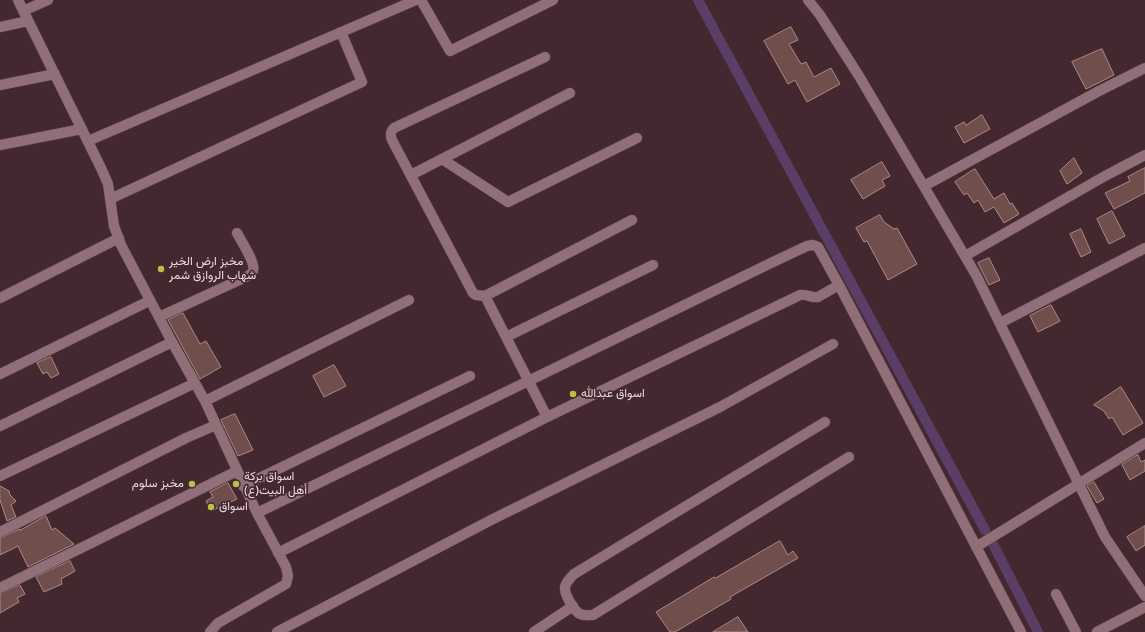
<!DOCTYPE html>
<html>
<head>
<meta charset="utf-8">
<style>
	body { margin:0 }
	canvas { display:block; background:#442830 }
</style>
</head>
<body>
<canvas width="1145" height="632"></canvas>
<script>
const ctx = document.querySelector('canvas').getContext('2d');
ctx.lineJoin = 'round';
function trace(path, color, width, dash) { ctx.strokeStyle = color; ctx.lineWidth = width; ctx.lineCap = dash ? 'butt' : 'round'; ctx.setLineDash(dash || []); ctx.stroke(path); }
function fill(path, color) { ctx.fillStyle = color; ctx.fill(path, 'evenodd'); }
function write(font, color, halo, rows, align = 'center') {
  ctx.font = font + ' "Varela Round",Vazirmatn,sans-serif'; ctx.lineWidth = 3.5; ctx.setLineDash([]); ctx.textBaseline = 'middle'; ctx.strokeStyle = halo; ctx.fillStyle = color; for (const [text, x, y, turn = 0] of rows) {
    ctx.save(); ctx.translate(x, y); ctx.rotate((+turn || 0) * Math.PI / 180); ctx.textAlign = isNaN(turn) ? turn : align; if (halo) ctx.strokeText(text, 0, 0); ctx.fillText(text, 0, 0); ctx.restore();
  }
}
const canal = new Path2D(`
	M 698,0 L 985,530
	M 993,544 L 1038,632`);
const building = new Path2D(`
	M 791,27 L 798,40 L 789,44 L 801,64 L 806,62 L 814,77 L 831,68 L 840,84 L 807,102 L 795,80 L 788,84 L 764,41 Z
	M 1102,49 L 1114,75 L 1086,89 L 1072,62 Z
	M 982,115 L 990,129 L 964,143 L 955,127 L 964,122 L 966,125 Z
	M 1074,158 L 1082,173 L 1067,184 L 1060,171 Z
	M 882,162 L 890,176 L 882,180 L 885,186 L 863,199 L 851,180 Z
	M 1145,168 L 1145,193 L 1114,209 L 1105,193 L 1130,181 L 1128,177 Z
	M 975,169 L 994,199 L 1004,193 L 1010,204 L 1012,203 L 1019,214 L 1004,223 L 994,207 L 985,212 L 978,200 L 974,203 L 967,193 L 964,195 L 955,182 Z
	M 1112,211 L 1125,236 L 1109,244 L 1097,219 Z
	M 880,215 L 884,222 L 894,229 L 897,228 L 917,264 L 888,280 L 867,241 L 864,242 L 856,228 Z
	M 1081,229 L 1091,252 L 1081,257 L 1070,234 Z
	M 989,258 L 1000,280 L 989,285 L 978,263 Z
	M 1051,305 L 1060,321 L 1038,332 L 1030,316 Z
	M 183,313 L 200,344 L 206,341 L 221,367 L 200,379 L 168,320 Z
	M 51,357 L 59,374 L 51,378 L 47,372 L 43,374 L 37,363 Z
	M 334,365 L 346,386 L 324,397 L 313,376 Z
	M 1121,387 L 1143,423 L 1123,435 L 1112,417 L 1109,419 L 1104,411 L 1094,405 Z
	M 235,414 L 253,450 L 238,456 L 221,420 Z
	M 1138,455 L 1141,462 L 1145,460 L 1145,471 L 1130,480 L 1122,465 Z
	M 1094,482 L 1104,499 L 1097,503 L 1087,486 Z
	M 228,483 L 237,499 L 211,511 L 206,501 L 213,497 L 210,492 Z
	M 0,486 L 9,491 L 10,495 L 16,501 L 11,505 L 16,517 L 7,521 L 0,500 Z
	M 46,516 L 52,530 L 55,528 L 74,544 L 28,567 L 18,546 L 0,555 L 0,538 L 20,529 L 20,530 Z
	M 1145,526 L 1145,545 L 1136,551 L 1127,537 Z
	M 780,541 L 788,555 L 793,551 L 798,558 L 730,597 L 731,599 L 675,632 L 670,632 L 656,612 L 714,577 L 715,578 Z
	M 70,561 L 75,571 L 61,579 L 62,584 L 44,592 L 36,577 Z
	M 20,585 L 25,594 L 17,598 L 19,602 L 0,613 L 0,594 Z
	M 738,617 L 748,632 L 713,632 Z`);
const minor = new Path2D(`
	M 18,0 L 101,168 L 108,184 L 114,226 L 121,245 L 172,342 L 205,401 L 257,513 L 286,567 L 288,576 L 286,584 L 218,623 L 210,632
	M 421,0 L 450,51 L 553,0
	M 808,0 L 820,15 L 859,76 L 976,275 L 1105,537 L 1145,596
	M 23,11 L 48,0
	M 0,27 L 28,21
	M 0,85 L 55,74
	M 88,141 L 416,0
	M 0,145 L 82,129
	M 442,159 L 508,202 L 637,138
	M 411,175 L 570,93
	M 924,186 L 1099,91 L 1145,68
	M 110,199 L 362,82 L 341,32
	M 965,256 L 1105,176 L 1145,155
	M 485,296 L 476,295 L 473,293 L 392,140 C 390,135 390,132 394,128 L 545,57
	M 0,298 L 119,238
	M 159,317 L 248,276 C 250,275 252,273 253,271 C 256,263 241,241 237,233
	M 1000,323 L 1145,248
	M 506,337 L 653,265
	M 0,374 L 147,302
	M 205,401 L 409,300
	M 547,417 L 485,296 L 632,220
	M 825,422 L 574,574 C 570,578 566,582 565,587 C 564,594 574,611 580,614 C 584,616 589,615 593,615 L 849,457
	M 0,426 L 172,342
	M 0,476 L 195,383
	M 243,486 L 470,376
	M 257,513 L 773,262 L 807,246 L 813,245 L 818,247 L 839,285 L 1021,632
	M 0,532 L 186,438 L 216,425
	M 976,547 L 1145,443
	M 278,553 L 547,417 L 800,295 C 807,294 812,298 818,297 L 839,285
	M 0,588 L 237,471
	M 1056,594 L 1076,632
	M 277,632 L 493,519 L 720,407 L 833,344
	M 534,632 L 573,606
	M 1097,632 L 1145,607`);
const markers = [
	[161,269,4,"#b8c147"],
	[573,394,4,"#b8c147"],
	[192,484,4,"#b8c147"],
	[236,484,4,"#b8c147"],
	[211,507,4,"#b8c147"]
];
const poiNames = [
	["مخبز ارض الخير",169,262],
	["شهاب الروازق شمر",169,276],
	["اسواق عبدالله",581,394],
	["اسواق بركة",244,477],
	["أهل البيت(ع)",244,491],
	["مخبز سلوم",184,484,"right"],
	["اسواق",219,507]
];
trace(canal, '#5a3e65', 10);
fill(building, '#6f4e4c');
trace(building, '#ad8986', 1);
trace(minor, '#5d454b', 11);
trace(minor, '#916f78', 10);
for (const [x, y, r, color] of markers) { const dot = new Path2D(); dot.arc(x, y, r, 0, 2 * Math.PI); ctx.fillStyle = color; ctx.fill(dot); trace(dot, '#442830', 1.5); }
write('12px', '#eddade', '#442830', poiNames, 'left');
</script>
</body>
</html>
